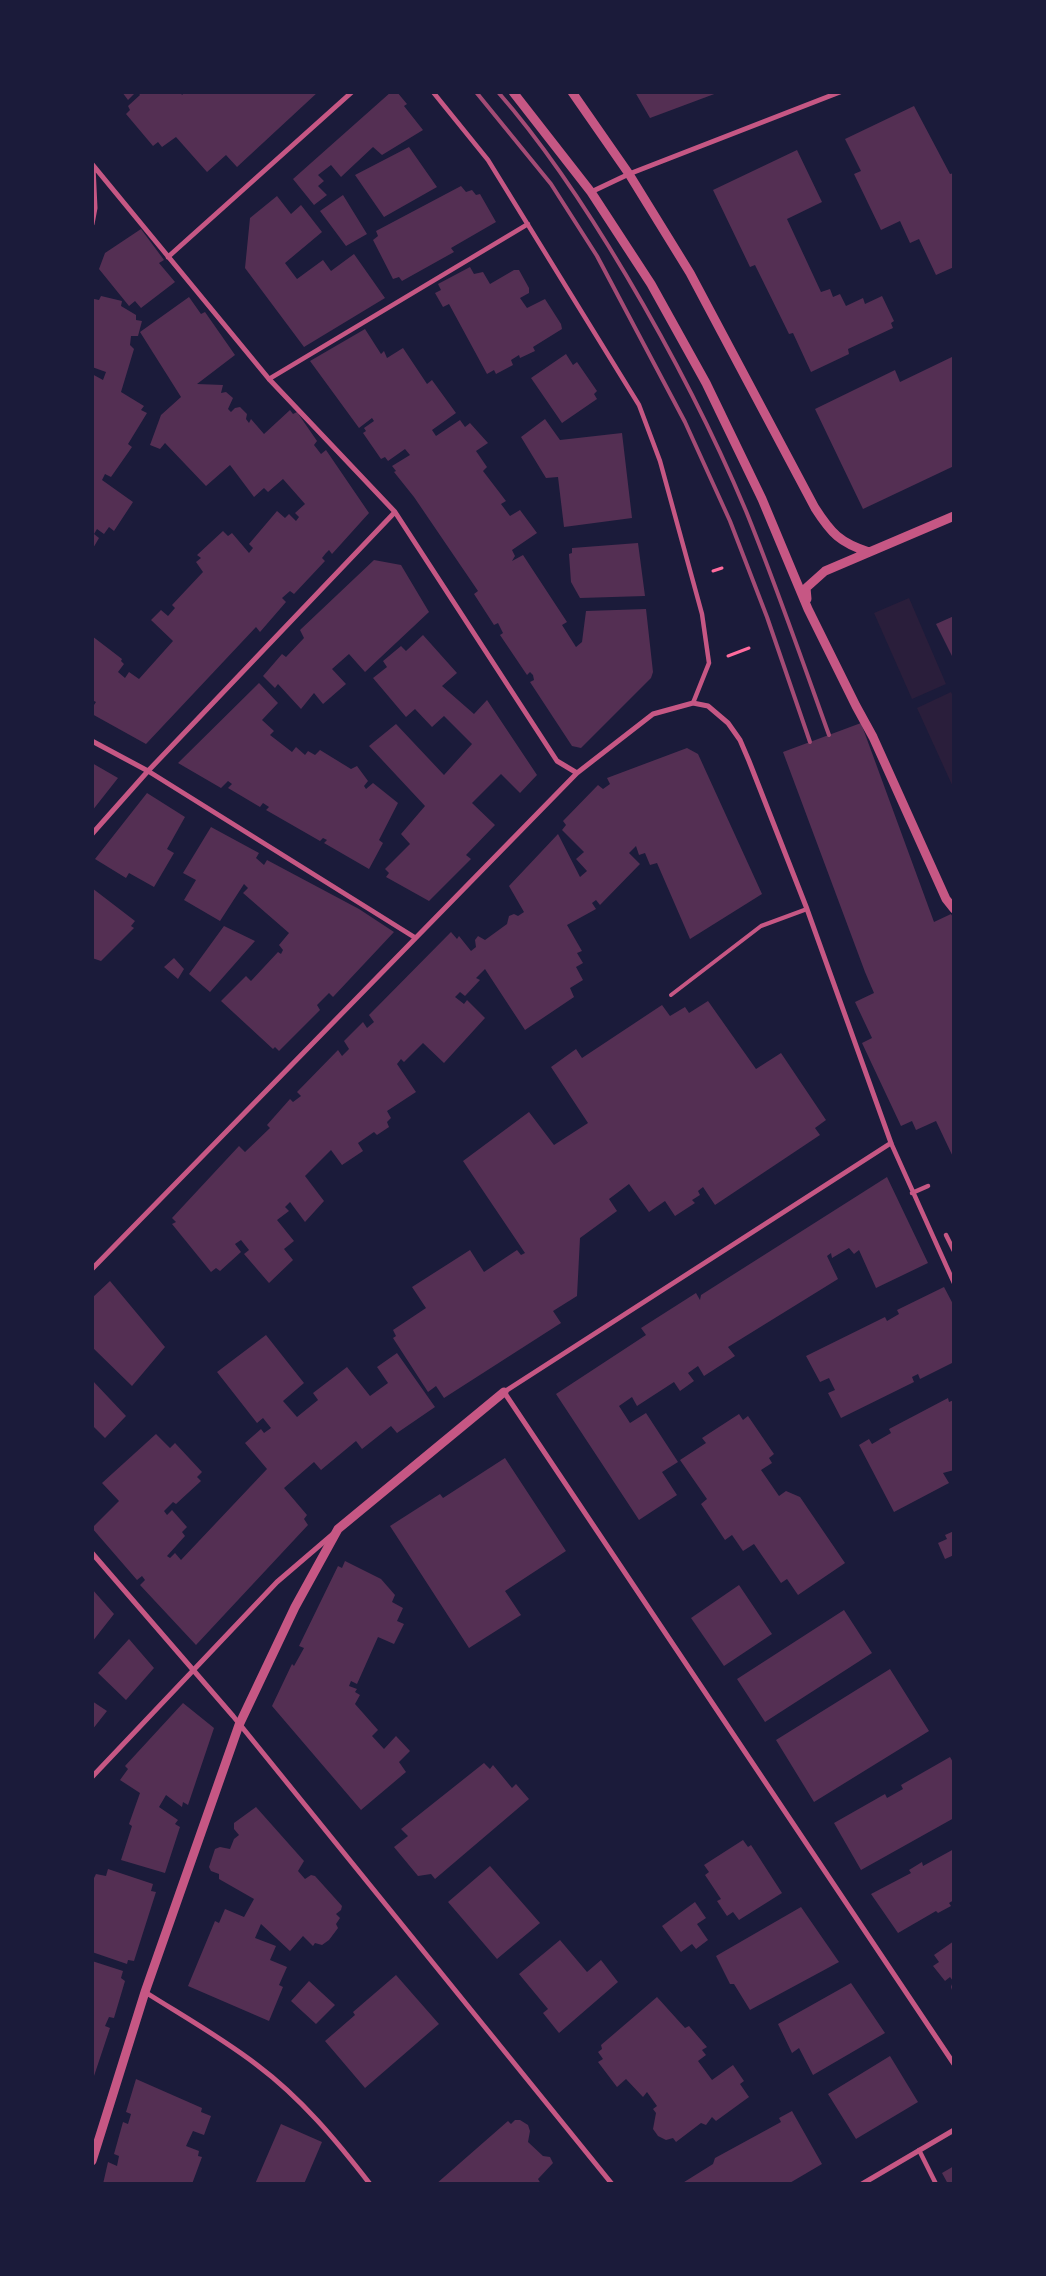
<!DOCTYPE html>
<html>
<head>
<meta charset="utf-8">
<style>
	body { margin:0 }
	#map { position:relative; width:1046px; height:2276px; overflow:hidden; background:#1b1b3a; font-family:"Roboto Condensed",sans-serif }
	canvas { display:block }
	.frame { position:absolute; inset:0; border:94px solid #1b1b3a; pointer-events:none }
</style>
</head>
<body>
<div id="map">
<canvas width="1046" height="2276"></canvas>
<div class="frame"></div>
</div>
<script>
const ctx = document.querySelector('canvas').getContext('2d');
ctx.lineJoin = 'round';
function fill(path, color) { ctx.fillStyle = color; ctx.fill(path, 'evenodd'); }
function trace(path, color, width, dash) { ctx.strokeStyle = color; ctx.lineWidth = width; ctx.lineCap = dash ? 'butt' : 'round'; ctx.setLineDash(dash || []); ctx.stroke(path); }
const green = new Path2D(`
	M 909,598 L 946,684 L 912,699 L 874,613 Z
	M 951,692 L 954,698 L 953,787 L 917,708 Z`);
const building = new Path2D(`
	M 122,92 L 136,92 L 128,100 Z
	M 138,92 L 180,92 L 182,95 L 185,92 L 318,92 L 237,167 L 226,155 L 207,172 L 176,137 L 162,147 L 158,142 L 153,146 L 126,114 L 130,110 L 128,106 L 140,95 Z
	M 391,92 L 397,92 L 407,104 L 404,106 L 423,130 L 382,155 L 373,147 L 341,177 L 331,165 L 318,175 L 324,181 L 318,186 L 327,195 L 314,205 L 293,179 Z
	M 635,92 L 717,92 L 717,93 L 650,118 Z
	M 914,106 L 950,174 L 954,173 L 954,267 L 936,275 L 919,239 L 910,243 L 900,221 L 881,230 L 854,174 L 861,171 L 845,139 Z
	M 409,147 L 437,187 L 384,217 L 355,175 Z
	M 797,150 L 822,202 L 787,219 L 821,292 L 830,289 L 833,297 L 840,294 L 846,306 L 863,298 L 865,304 L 882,296 L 894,321 L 891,323 L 893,328 L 848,349 L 849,354 L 811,372 L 793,333 L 789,334 L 755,265 L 750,267 L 713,190 Z
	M 461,186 L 466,192 L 472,190 L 476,195 L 480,194 L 496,222 L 451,248 L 454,252 L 402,281 L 399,277 L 393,279 L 373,240 L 378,236 L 376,231 Z
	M 343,195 L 367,234 L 346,246 L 320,211 Z
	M 277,196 L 291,214 L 301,205 L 322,232 L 285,263 L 297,279 L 323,260 L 331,271 L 354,254 L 385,298 L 304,347 L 245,268 L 250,218 Z
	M 141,229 L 164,260 L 159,263 L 175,282 L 141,308 L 135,301 L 129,306 L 99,269 L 105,253 Z
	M 470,267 L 474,274 L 483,272 L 490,284 L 514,270 L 519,270 L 529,288 L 529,293 L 520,298 L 527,308 L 545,299 L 561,324 L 562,329 L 533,347 L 535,351 L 520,358 L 519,355 L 511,360 L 513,365 L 496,374 L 494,370 L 487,374 L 449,304 L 443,307 L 435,293 L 441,290 L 438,284 Z
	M 101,296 L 122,301 L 121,306 L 136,315 L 136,320 L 142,321 L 138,336 L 131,336 L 130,345 L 134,349 L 121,392 L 144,406 L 141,410 L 147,413 L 128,444 L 132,447 L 111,477 L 105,474 L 102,480 L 133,502 L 114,531 L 109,527 L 104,534 L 97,529 L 94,534 L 99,538 L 92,550 L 92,374 L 103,380 L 106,372 L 92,367 L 92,304 L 94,299 L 99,300 Z
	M 189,297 L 201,314 L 205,312 L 235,355 L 197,384 L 223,385 L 221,393 L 226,392 L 233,398 L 228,409 L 231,412 L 235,408 L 240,407 L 247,414 L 246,419 L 249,423 L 251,419 L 264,434 L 290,410 L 293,414 L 297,412 L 317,441 L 314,445 L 321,454 L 326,450 L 369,513 L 332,554 L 329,550 L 326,553 L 322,558 L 325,561 L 294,594 L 290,591 L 282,598 L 286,602 L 260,632 L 256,627 L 146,744 L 92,714 L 92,708 L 96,702 L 92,700 L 92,636 L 122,659 L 121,661 L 124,664 L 118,672 L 125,678 L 129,672 L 139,679 L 173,641 L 151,620 L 161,610 L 168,616 L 175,608 L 172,605 L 203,572 L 196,562 L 201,558 L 197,555 L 223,531 L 228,536 L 232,533 L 249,553 L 253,548 L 249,544 L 277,511 L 285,518 L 289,514 L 296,521 L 299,517 L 295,513 L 305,504 L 283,479 L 268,492 L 264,488 L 254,497 L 230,465 L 206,486 L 165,443 L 160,449 L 150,445 L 161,415 L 181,397 L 140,332 Z
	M 365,329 L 381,354 L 384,351 L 387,358 L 403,348 L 427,384 L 432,380 L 456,413 L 432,430 L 436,436 L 460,420 L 465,427 L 470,423 L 488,443 L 476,451 L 487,467 L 483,471 L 506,501 L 501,504 L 510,516 L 520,510 L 537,533 L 512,550 L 515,556 L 512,561 L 523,555 L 567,622 L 562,625 L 576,647 L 582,642 L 586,611 L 646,609 L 653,672 L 651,678 L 581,748 L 572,746 L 530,682 L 534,680 L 533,675 L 530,672 L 527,675 L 500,635 L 503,633 L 498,623 L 494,625 L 474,594 L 478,591 L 414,497 L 394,472 L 396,471 L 392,466 L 410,455 L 405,449 L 388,461 L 385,457 L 381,459 L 363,433 L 366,431 L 364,428 L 374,421 L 372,418 L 359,428 L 310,361 Z
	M 566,354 L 573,365 L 577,362 L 597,391 L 594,394 L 597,399 L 562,423 L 531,378 Z
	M 954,356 L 954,466 L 863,509 L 815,409 L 895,370 L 900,382 Z
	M 545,419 L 560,440 L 622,433 L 632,518 L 564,527 L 558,477 L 546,478 L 521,437 Z
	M 638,543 L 645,596 L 580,598 L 571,582 L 569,554 L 572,553 L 572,548 Z
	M 374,560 L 401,565 L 429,612 L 365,672 L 349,654 L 332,669 L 346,684 L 323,704 L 314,693 L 301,709 L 278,684 L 275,688 L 263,676 L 282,654 L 286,657 L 304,638 L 300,630 Z
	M 954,616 L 954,660 L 936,624 Z
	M 423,635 L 457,673 L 442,686 L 474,714 L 487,700 L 537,775 L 520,793 L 501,774 L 472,803 L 495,825 L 466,855 L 471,859 L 429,901 L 386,877 L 389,873 L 385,869 L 410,844 L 401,834 L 425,806 L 369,746 L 396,724 L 444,775 L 472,744 L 444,716 L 432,727 L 415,709 L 406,717 L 373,678 L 387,667 L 383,661 L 401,646 L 406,651 Z
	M 259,683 L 278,703 L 262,720 L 274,731 L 270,735 L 292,752 L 296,747 L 305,755 L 308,751 L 315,755 L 320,750 L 351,769 L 357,766 L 368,781 L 364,786 L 366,789 L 373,783 L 398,803 L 379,840 L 383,843 L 369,869 L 324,843 L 327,840 L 323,838 L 320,841 L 266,810 L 269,807 L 263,803 L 260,807 L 228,788 L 232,784 L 228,781 L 221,788 L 178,763 Z
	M 861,723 L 934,922 L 951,914 L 954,919 L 954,1159 L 936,1121 L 916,1130 L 912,1121 L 901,1126 L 862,1043 L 872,1038 L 855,1002 L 874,993 L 865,972 L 783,752 Z
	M 687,748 L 698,754 L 762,894 L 690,939 L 657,863 L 650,865 L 645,853 L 639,855 L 636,846 L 629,853 L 640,864 L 600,905 L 596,900 L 592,903 L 596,909 L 567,925 L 582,951 L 577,953 L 583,963 L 576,967 L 583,980 L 570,988 L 574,997 L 525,1030 L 485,969 L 476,978 L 480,980 L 465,996 L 460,992 L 455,997 L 464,1004 L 467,1000 L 485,1018 L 444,1063 L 423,1043 L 404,1062 L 401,1059 L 397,1064 L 416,1092 L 387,1111 L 391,1118 L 387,1122 L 389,1127 L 377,1135 L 374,1132 L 358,1143 L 363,1151 L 342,1165 L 331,1150 L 305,1176 L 324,1201 L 305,1222 L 290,1202 L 285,1207 L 289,1211 L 277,1220 L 294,1241 L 284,1249 L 293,1260 L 269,1283 L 244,1254 L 249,1250 L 241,1240 L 235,1244 L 241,1252 L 220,1271 L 216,1268 L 211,1272 L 172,1224 L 176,1222 L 172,1218 L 239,1146 L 245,1152 L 270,1128 L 267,1125 L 290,1099 L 293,1102 L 301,1096 L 297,1092 L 338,1050 L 342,1056 L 349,1049 L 344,1041 L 363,1022 L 367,1028 L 374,1022 L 369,1015 L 451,932 L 457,939 L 459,936 L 471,951 L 476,947 L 475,940 L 478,936 L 485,940 L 507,924 L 509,916 L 514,914 L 518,916 L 524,912 L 509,886 L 558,834 L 580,877 L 587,871 L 576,859 L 584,852 L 562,830 L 566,825 L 563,821 L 598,785 L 603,789 L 610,784 L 607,778 Z
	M 92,763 L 118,778 L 92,811 Z
	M 147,793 L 185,817 L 167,849 L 174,853 L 154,887 L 129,873 L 126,878 L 95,859 Z
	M 211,827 L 259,853 L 256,858 L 264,865 L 267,860 L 359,909 L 394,932 L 333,997 L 329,993 L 317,1005 L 320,1010 L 279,1051 L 275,1047 L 273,1049 L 221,1001 L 246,976 L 251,981 L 278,952 L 281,954 L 283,950 L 279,945 L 289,933 L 243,893 L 248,888 L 244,884 L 220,921 L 184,900 L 196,880 L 183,873 Z
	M 92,888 L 135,921 L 131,926 L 134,928 L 101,961 L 92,958 Z
	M 224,926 L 255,941 L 210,992 L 189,974 Z
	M 174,958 L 184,969 L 178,979 L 164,967 Z
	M 708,1001 L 756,1069 L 781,1053 L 826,1120 L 815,1128 L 820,1135 L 715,1205 L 703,1187 L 698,1191 L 700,1195 L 692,1200 L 695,1203 L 675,1216 L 665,1201 L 649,1212 L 629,1184 L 609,1199 L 617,1211 L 580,1238 L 577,1296 L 553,1311 L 561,1323 L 444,1398 L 436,1386 L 428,1392 L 393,1338 L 396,1336 L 393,1330 L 426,1308 L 412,1287 L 470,1250 L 484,1272 L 517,1250 L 521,1255 L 525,1253 L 463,1161 L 529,1112 L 554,1145 L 588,1123 L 551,1067 L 576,1049 L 582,1058 L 662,1005 L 670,1016 L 685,1007 L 689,1013 Z
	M 887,1177 L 928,1263 L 876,1288 L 859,1250 L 854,1254 L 849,1248 L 832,1258 L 831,1253 L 827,1256 L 838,1279 L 728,1347 L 735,1356 L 704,1376 L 698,1366 L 688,1373 L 694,1381 L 680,1391 L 674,1382 L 637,1406 L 632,1397 L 619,1406 L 630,1423 L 646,1413 L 678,1462 L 662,1472 L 677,1495 L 639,1520 L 556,1394 L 646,1335 L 641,1328 L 696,1293 L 700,1300 L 701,1295 Z
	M 110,1281 L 165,1347 L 132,1386 L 92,1347 L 94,1344 L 92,1342 L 92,1298 Z
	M 944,1287 L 954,1306 L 954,1362 L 920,1379 L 918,1374 L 912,1377 L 914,1382 L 841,1418 L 828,1393 L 835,1390 L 829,1378 L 820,1382 L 806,1356 L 885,1317 L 887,1321 L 899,1314 L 897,1310 Z
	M 266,1335 L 304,1383 L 283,1401 L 297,1417 L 318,1400 L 313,1393 L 347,1367 L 370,1396 L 388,1383 L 377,1367 L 397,1353 L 435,1407 L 397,1433 L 391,1426 L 362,1449 L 356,1441 L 321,1470 L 314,1462 L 284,1488 L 307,1515 L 304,1519 L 308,1525 L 196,1645 L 140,1585 L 145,1580 L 142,1576 L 137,1580 L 92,1528 L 119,1501 L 102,1483 L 156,1434 L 170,1448 L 175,1443 L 202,1472 L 197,1477 L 201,1481 L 176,1504 L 173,1502 L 164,1511 L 167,1515 L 172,1510 L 187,1527 L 182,1532 L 185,1536 L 167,1556 L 170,1558 L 175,1553 L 181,1560 L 267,1469 L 245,1443 L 261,1429 L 264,1433 L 271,1428 L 263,1418 L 257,1423 L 217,1372 Z
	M 92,1380 L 126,1416 L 105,1438 L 92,1425 Z
	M 948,1398 L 949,1402 L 954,1400 L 954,1470 L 943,1473 L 949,1483 L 894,1512 L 859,1445 L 869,1439 L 872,1444 L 891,1433 L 889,1429 Z
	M 739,1414 L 743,1420 L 748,1416 L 774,1454 L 769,1458 L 772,1463 L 761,1470 L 779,1496 L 786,1491 L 800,1497 L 845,1563 L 798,1595 L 787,1579 L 781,1583 L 754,1544 L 743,1551 L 732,1535 L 725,1540 L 701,1504 L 707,1499 L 680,1460 L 706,1443 L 702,1438 Z
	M 505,1458 L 566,1551 L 505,1591 L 521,1615 L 469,1648 L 390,1526 L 440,1494 L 443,1498 Z
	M 954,1531 L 954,1555 L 945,1559 L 938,1543 L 947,1539 L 945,1535 Z
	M 345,1561 L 381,1579 L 395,1595 L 392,1602 L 403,1608 L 397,1621 L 404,1624 L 394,1644 L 378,1637 L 357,1684 L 351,1681 L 349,1686 L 357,1689 L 355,1692 L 360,1695 L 355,1704 L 378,1730 L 372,1736 L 384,1749 L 396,1736 L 410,1751 L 399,1762 L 406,1772 L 361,1810 L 272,1706 L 292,1664 L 294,1666 L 304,1648 L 299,1646 L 338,1566 L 342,1568 Z
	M 739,1585 L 772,1634 L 724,1666 L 691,1618 Z
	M 92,1589 L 114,1614 L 92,1642 Z
	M 844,1610 L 872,1653 L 765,1722 L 737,1679 Z
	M 129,1639 L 154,1668 L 126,1700 L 98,1673 Z
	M 890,1669 L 929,1731 L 814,1802 L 776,1740 Z
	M 92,1701 L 107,1711 L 92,1730 Z
	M 183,1703 L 214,1728 L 188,1805 L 183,1802 L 182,1807 L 166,1795 L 159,1807 L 178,1820 L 175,1824 L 180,1827 L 165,1873 L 121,1860 L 132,1826 L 129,1824 L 140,1793 L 120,1780 L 128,1769 L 125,1766 Z
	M 950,1757 L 954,1764 L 954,1818 L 861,1870 L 834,1823 L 885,1794 L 887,1798 L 903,1789 L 901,1785 Z
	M 484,1763 L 490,1769 L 493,1765 L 512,1788 L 516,1784 L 529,1799 L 435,1879 L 431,1874 L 418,1876 L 394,1847 L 408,1836 L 401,1829 Z
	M 256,1807 L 304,1861 L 298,1871 L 305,1879 L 311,1875 L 315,1876 L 342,1906 L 341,1910 L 336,1914 L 340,1918 L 336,1924 L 338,1928 L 329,1940 L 322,1945 L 315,1943 L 313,1946 L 303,1936 L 290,1951 L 261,1924 L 255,1938 L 276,1946 L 270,1960 L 287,1967 L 279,1985 L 283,1987 L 269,2021 L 188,1986 L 215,1921 L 219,1923 L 225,1909 L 244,1917 L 254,1899 L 219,1879 L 219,1874 L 211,1871 L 209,1867 L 215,1849 L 220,1847 L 230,1849 L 234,1839 L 239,1835 L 234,1829 L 234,1823 Z
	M 743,1840 L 748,1847 L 751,1845 L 782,1893 L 739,1920 L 733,1912 L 727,1916 L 717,1901 L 721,1899 L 705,1875 L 709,1872 L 704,1865 Z
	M 954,1849 L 954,1900 L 949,1903 L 951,1906 L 938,1913 L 936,1911 L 898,1933 L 871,1894 L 911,1873 L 909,1870 L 922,1862 L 923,1866 Z
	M 490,1866 L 540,1923 L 497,1959 L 448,1902 Z
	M 108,1869 L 153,1884 L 151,1891 L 156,1892 L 134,1961 L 128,1960 L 127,1964 L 92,1952 L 92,1877 L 94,1878 L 96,1874 L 106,1876 Z
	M 695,1902 L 706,1918 L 697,1924 L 708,1940 L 696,1949 L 692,1944 L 681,1952 L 662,1926 Z
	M 801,1907 L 839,1962 L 750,2010 L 734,1984 L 730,1984 L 716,1956 Z
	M 560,1940 L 587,1972 L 601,1960 L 618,1982 L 559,2033 L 543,2013 L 548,2009 L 519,1974 Z
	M 954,1941 L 954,1996 L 951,1987 L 953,1981 L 950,1977 L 945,1981 L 933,1966 L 939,1962 L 934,1955 Z
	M 92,1961 L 123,1971 L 121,1978 L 125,1981 L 114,2018 L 109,2017 L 105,2026 L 110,2028 L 94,2076 Z
	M 396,1975 L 439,2024 L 365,2088 L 325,2041 L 355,2015 L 353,2012 Z
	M 309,1981 L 335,2005 L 316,2024 L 291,2001 Z
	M 851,1983 L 885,2033 L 813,2075 L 799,2048 L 792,2053 L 778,2024 Z
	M 657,1997 L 685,2028 L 689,2026 L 707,2047 L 702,2050 L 706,2055 L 698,2061 L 712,2080 L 733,2065 L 744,2081 L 740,2084 L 749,2097 L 716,2121 L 712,2117 L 706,2125 L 701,2123 L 676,2142 L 673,2138 L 666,2140 L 658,2136 L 653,2129 L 656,2113 L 653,2109 L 657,2106 L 647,2092 L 643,2097 L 626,2079 L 617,2087 L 598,2062 L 603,2059 L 598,2052 L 602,2049 L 601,2045 Z
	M 890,2056 L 918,2102 L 856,2139 L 828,2094 Z
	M 136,2079 L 202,2108 L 201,2112 L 211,2116 L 204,2135 L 193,2131 L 186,2146 L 199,2151 L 198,2156 L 202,2157 L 192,2184 L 103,2184 L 108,2162 L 117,2166 L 119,2156 L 114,2154 L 123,2122 L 128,2124 L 131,2114 L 126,2112 Z
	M 792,2111 L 822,2164 L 788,2184 L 681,2184 L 713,2164 L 715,2158 L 781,2122 L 779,2118 Z
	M 515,2120 L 520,2120 L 528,2125 L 530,2131 L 528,2142 L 543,2156 L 550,2157 L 553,2163 L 538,2179 L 541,2184 L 436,2184 L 508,2121 L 511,2124 Z
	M 281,2124 L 322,2142 L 304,2184 L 255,2184 Z
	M 954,2166 L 954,2184 L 948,2184 L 942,2173 Z`);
const path = new Path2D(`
	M 713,571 L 722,568
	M 728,656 L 749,648`);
const service = new Path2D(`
	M 671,995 L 761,926 L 807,909`);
const pedestrian = new Path2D(`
	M 433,92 L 488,160 L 639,405 L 660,461 L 702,614 L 709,663 L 693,703
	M 269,379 L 528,224
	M 891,1143 L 954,1283
	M 912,1193 L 928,1186
	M 946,1235 L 954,1251
	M 919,2150 L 936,2184`);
const minor = new Path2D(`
	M 92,164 L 269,379 L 395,512 L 557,761 L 577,773
	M 591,192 L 629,174 L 840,92
	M 92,224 L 95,208 L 93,166
	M 168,257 L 352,92
	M 92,741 L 148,771 L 414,937
	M 92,834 L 148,771 L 395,512
	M 92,1269 L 577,773 L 653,714 L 693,703 L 708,706 L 728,723 L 740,740 L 749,761 L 807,909 L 891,1143 L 504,1392 L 954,2064
	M 92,1553 L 233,1716 L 612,2184
	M 92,1777 L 277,1582 L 333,1534
	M 145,1992 C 183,2016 222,2038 257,2065 C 301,2098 336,2140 370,2184
	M 862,2184 L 954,2130`);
const tertiary = new Path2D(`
	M 513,92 L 591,192 L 651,284 L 706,383 L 762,499 L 808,609 L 856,706 L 873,737 L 946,899 L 954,909
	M 572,92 L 629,174 L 690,273 L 815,508 C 831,533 840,543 869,552
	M 807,599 L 806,588 L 825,571 L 954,516
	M 92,2161 L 145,1992 L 239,1725 L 295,1607 L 338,1529 L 504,1392`);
const rail = new Path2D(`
	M 476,92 L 551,184 L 597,256 L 685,422 L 730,521 L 767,617 L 810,742
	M 498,92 C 547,148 588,211 626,275 C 671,351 712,430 746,511 C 776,585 802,660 829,735`);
fill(green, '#2a1e3b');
fill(building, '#542f53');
trace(path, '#ff6b9d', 3);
trace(service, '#c65784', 4);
trace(pedestrian, '#c65784', 4.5);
trace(minor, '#c65784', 5);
trace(tertiary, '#c65784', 9);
trace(rail, '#a44b75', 4);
</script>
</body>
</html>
